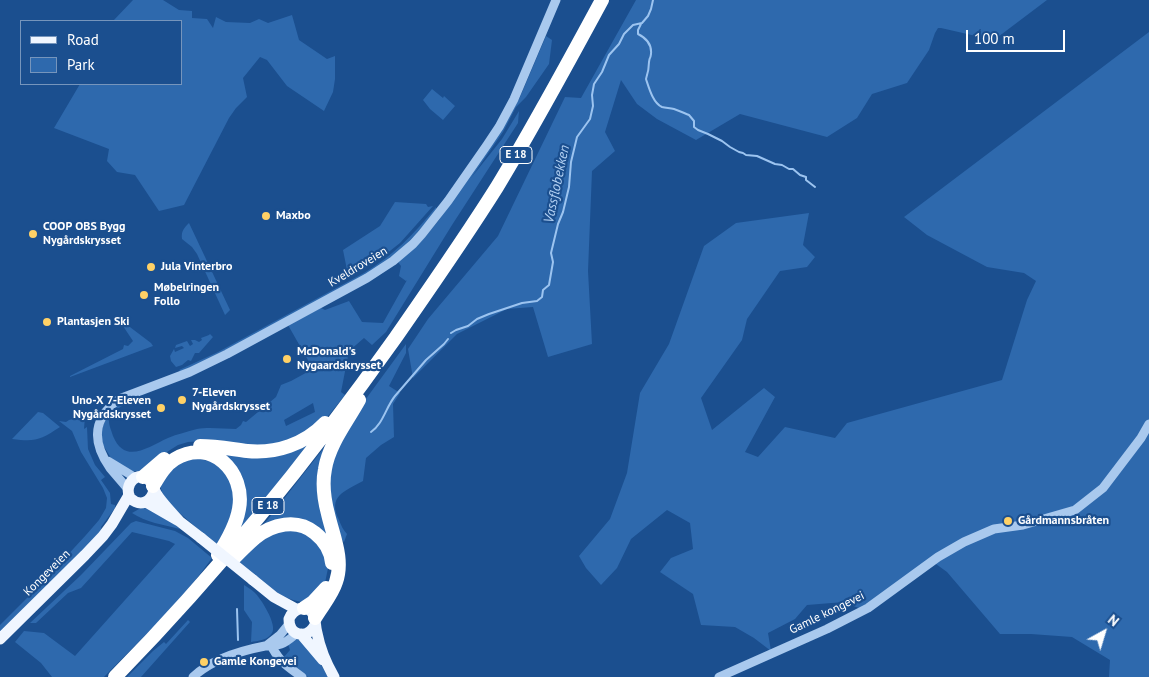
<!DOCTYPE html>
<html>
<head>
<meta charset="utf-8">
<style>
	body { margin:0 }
	#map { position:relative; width:1149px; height:677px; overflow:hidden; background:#1b4f8f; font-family:"PT Sans",sans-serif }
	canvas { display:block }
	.legend { position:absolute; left:20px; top:20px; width:162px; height:65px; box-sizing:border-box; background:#1b4f8f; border:1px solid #7695bc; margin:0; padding:6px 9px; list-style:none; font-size:15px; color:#fff }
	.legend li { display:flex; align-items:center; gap:10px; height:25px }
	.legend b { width:25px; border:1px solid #7695bc }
	.north { position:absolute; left:1079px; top:607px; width:50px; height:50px; -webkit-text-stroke:4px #1b4f8f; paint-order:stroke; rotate:39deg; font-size:14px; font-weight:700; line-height:20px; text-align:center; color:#fff }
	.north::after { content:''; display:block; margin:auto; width:18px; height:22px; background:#fff; clip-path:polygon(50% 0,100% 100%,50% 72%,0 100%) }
	.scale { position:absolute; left:966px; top:30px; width:99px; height:22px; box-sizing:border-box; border:2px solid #fff; border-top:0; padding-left:6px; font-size:15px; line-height:18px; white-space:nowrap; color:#fff; -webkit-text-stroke:4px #1b4f8f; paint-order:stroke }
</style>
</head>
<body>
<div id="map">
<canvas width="1149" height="677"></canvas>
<ul class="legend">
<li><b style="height:6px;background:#f0f6ff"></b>Road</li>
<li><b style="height:14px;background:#2e69ad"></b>Park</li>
</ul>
<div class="north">N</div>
<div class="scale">100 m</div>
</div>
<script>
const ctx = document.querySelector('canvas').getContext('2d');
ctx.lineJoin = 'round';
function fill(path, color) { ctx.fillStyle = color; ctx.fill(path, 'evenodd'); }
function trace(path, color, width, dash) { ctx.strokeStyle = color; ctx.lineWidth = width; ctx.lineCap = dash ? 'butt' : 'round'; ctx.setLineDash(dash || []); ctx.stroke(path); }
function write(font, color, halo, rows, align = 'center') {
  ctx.font = font + ' "PT Sans",sans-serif'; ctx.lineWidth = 4.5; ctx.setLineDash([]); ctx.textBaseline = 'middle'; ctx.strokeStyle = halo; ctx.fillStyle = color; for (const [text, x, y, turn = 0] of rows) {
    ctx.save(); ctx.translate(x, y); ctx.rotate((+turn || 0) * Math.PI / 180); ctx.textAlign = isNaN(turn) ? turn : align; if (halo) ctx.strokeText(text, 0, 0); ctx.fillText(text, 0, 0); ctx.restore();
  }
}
const green = new Path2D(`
	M 133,0 L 163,0 L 179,10 L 192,11 L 192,18 L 207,19 L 213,28 L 216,17 L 226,22 L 250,23 L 259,19 L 268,23 L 292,15 L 299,40 L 327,59 L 335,56 L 335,79 L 333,92 L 324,111 L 287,86 L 267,60 L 260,57 L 243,78 L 247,97 L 236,108 L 229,118 L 184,205 L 159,211 L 135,175 L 117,172 L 107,161 L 109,149 L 54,128 L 80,84 L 181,84 L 181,21 L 113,21 Z
	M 636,0 L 1047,0 L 994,40 L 980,39 L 976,36 L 941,28 L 938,28 L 935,33 L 929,50 L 907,83 L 872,94 L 857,118 L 827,137 L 740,114 L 696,140 L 657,119 L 637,104 L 621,80 L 605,132 L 615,151 L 592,171 L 588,271 L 592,344 L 548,357 L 533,307 L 507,309 L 457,334 L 413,378 L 408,349 L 428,319 L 498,236 L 565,97 L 581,98 Z
	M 1149,32 L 1149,677 L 1109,677 L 1110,660 L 1072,637 L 1031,634 L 1000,634 L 947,572 L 929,559 L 866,611 L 844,602 L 807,605 L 795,619 L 768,633 L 771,651 L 754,638 L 735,627 L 701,625 L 693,594 L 660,572 L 671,558 L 693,549 L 690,523 L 667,510 L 631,539 L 617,568 L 601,585 L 586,568 L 579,556 L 610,519 L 627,473 L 640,393 L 669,344 L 704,246 L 736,223 L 809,213 L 803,245 L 815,257 L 807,267 L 780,271 L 747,319 L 742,340 L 701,398 L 712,430 L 764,388 L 775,397 L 745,452 L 758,457 L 785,427 L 835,438 L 847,423 L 1002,380 L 1027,300 L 1036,281 L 1024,273 L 987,267 L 927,235 L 904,217 Z
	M 546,36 L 552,40 L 549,64 L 526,97 L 516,107 L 503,132 L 471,178 L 502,139 L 519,111 L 518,123 L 452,225 L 386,332 L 372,345 L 364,338 L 349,351 L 341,392 L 345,395 L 329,415 L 306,434 L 268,447 L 204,441 L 188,442 L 178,445 L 170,450 L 140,471 L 133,471 L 118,464 L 111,458 L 103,445 L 101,436 L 103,426 L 108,413 L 118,404 L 127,400 L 127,403 C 120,407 111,412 109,421 C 109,426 112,432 113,436 C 125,465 148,447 168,438 C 177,434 187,432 197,429 C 209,427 224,429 236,429 L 241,425 L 243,421 L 246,422 L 276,397 L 281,385 L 291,381 L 313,369 L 288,325 L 321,308 L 325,310 L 349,301 L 362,322 L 383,323 L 407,280 L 406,281 L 399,276 L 401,266 L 398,262 L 425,237 L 439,220 L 508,119 L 520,97 ZM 313,403 L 315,412 L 286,426 L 284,420 Z
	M 432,89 L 443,98 L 444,96 L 455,106 L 443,120 L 430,109 L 423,100 Z
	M 395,202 L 426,204 L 428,207 L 433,206 L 400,243 L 376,262 L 350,277 L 348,275 L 343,250 L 380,226 Z
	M 436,207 L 436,209 C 423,227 408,245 389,259 C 363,279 332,293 303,309 C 263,331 222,352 181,372 L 179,370 L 218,352 L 364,273 C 394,255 414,234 436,207 Z
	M 189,223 L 230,310 L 225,315 L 197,254 L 192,247 L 182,239 C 181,231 184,228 189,223 Z
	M 122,321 L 151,343 L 153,346 L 70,377 L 70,376 L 123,349 L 124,345 L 128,346 L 133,341 L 123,326 Z
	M 210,334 L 213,337 L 199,353 L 195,353 L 191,361 L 188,360 L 182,365 L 176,367 L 171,361 L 170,356 L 174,349 L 175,352 L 184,348 L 182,346 L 175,348 L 176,345 L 187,341 L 190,346 L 193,344 L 191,340 L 195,340 L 199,342 L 202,340 L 201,338 L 209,335 Z
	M 406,344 L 406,353 L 389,386 L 400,393 L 393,404 L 394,437 L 381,445 L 366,458 L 363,481 C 345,491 327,496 339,520 C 341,525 343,530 347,534 L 344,542 L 337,535 L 329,507 L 330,463 L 360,407 Z
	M 38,412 L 43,413 L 60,427 C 40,440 36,442 12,439 Z
	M 85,416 L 84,429 L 87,427 L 88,449 L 95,465 L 105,477 L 101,480 L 110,493 L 111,504 L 115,505 L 115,508 L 101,527 L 102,531 L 0,634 L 0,625 L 39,586 L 86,535 L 99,520 L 106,508 L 107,498 L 103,488 L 81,452 L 72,431 L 59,421 L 66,422 L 69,420 Z
	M 325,426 L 226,551 L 243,501 L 213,449 L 253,453 Z
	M 337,431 L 323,464 L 334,543 L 316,527 L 258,532 Z
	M 190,456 L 222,465 L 237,495 L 220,548 L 168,503 L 162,492 L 160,485 L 170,468 Z
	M 144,508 C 159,509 168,520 180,529 C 164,525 145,522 132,513 L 139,509 Z
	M 136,521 L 175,531 L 188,538 L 212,558 C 181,602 141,639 104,677 L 52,677 L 41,663 L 15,642 L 24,631 L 44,633 L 75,656 L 175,544 L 169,541 L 132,532 L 81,588 L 68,593 L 36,623 L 30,623 L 81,575 L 131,523 Z
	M 293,527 L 323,545 L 328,568 L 325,583 L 305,602 C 282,602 254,576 237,561 L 261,538 Z
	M 244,585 C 247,587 251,589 254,592 C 260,597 278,625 272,633 C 268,640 258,641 251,642 L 252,622 L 244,610 Z
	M 188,620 L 190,622 L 141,677 L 127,677 L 153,651 L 164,642 L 166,644 Z
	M 298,639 C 310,644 322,666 328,677 L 308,677 L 287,662 L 284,657 L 290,650 L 288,644 L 293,640 Z`);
const stream = new Path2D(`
	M 641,24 L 638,30 L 638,34 C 646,38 652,44 651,54 C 650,61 650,55 649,62 C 649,68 648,73 646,79 C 649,88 653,103 662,107 C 666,108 670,108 674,109 C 680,111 684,113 689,115 L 694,121 L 694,127 L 698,130 L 708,134 L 722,141 L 730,147 L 739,152 L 743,153 L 746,155 L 757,156 L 775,164 L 782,165 L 789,169 L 793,169 L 800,175 L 806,177 L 806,180 L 815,187
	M 451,333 L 456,330 L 468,326 L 477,319 L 489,314 L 522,303 L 537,301 L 542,297 L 543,290 L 549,285 L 553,262 L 551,253 L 558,224 L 563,212 L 569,187 L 571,162 L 577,137 L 590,119 L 593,106 L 592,95 L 594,84 L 602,72 L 609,55 L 619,44 L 624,34 L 633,25 L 642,23 L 648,16 L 651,9 L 653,0
	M 371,432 C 383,424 386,407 395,396 L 426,360 L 444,344 L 448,339
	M 237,609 L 238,640`);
const minor = new Path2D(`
	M 108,461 L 136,478
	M 128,489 C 122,482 116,475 110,468 C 92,442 92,419 119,399 L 190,372 L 227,354 L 367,278 L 393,261 L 413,244 L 422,234 L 448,201 L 487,145 L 499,127 L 514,99 L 556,0
	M 270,643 C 279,662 286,665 302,677
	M 266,646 L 280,635 L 289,624
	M 193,677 C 212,659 239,651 265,646 C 270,646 275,646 281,644 C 287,642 292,637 297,633
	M 719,677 L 827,629 L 868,608 L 938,557 L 964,542 L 994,529 L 1023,525 L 1075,510 L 1103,488 L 1141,438 L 1149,424`);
const major = new Path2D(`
	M 154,490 C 151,503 140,507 130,498 C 123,484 138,469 150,481 C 153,484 153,487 155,491 C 158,499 173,514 179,521
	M 146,502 L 179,521 L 201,538
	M 253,580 L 274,597 L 296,609
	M 315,625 C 307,640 289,636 289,619 C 293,609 306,603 313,614 C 316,619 315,627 317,633 C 320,649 326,663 334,677
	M 301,634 L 323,660
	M 0,639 L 85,555 L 103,536 L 112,524 L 129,495`);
const highway = new Path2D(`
	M 200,446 C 216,446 231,449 247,451 C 276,454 305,444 325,423
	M 143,477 L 164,459
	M 153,486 C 159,476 165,465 175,459 C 211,437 246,472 239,509 C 236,526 227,541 218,555
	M 235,557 C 242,550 248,544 255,538 C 272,524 297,518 315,533 C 325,541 331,550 332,563
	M 304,608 L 313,602 L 326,588
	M 315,618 C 322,606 332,595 336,582 C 344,559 333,536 328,514 C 324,499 322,484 325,469 C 329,444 347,422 359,400
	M 115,677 C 218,572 311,457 396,337 C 430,288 465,238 497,187 C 534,126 568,63 602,0`);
const majorBridge = new Path2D(`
	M 201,538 L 253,580`);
const markers = [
	[266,216,5,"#ffd166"],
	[33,234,5,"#ffd166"],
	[151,267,5,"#ffd166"],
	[144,295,5,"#ffd166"],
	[47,322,5,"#ffd166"],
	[287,359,5,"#ffd166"],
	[182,400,5,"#ffd166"],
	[161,408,5,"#ffd166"],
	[1008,521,5,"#ffd166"],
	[204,662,5,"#ffd166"]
];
const shields = [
	[516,155,32],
	[268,506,32]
];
const shieldNames = [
	["E 18",516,155],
	["E 18",268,506]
];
const poiNames = [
	["Maxbo",276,216],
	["COOP OBS Bygg",43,227],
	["Nygårdskrysset",43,241],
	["Jula Vinterbro",161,267],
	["Møbelringen",154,288],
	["Follo",154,302],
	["Plantasjen Ski",57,322],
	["McDonald's",297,352],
	["Nygaardskrysset",297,366],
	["7-Eleven",192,393],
	["Nygårdskrysset",192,407],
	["Uno-X 7-Eleven",151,401,"right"],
	["Nygårdskrysset",151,415,"right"],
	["Gårdmannsbråten",1018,521],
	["Gamle Kongevei",214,662]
];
const streetNames = [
	["Kveldroveien",358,267,-31],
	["Kongeveien",47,573,-45],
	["Gamle kongevei",827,613,-26]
];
const waterNames = [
	["Vassflobekken",557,184,-78]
];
fill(green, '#2e69ad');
trace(stream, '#9cc4f0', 2);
trace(minor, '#a9c9ee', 9);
trace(major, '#f0f6ff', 11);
trace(highway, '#fff', 14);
trace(majorBridge, '#f0f6ff', 11);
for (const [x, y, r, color] of markers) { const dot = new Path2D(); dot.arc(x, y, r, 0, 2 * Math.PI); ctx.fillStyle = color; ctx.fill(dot); trace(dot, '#1b4f8f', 2); }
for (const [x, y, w] of shields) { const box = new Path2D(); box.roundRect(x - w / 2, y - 8.5, w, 17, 4); ctx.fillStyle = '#1b4f8f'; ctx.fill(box); trace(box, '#fff', 1); }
write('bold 11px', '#fff', null, shieldNames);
write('bold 12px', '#fff', '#1b4f8f', poiNames, 'left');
write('12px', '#fff', '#1b4f8f', streetNames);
write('italic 14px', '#b5d3f5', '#1b4f8f', waterNames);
</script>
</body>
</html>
